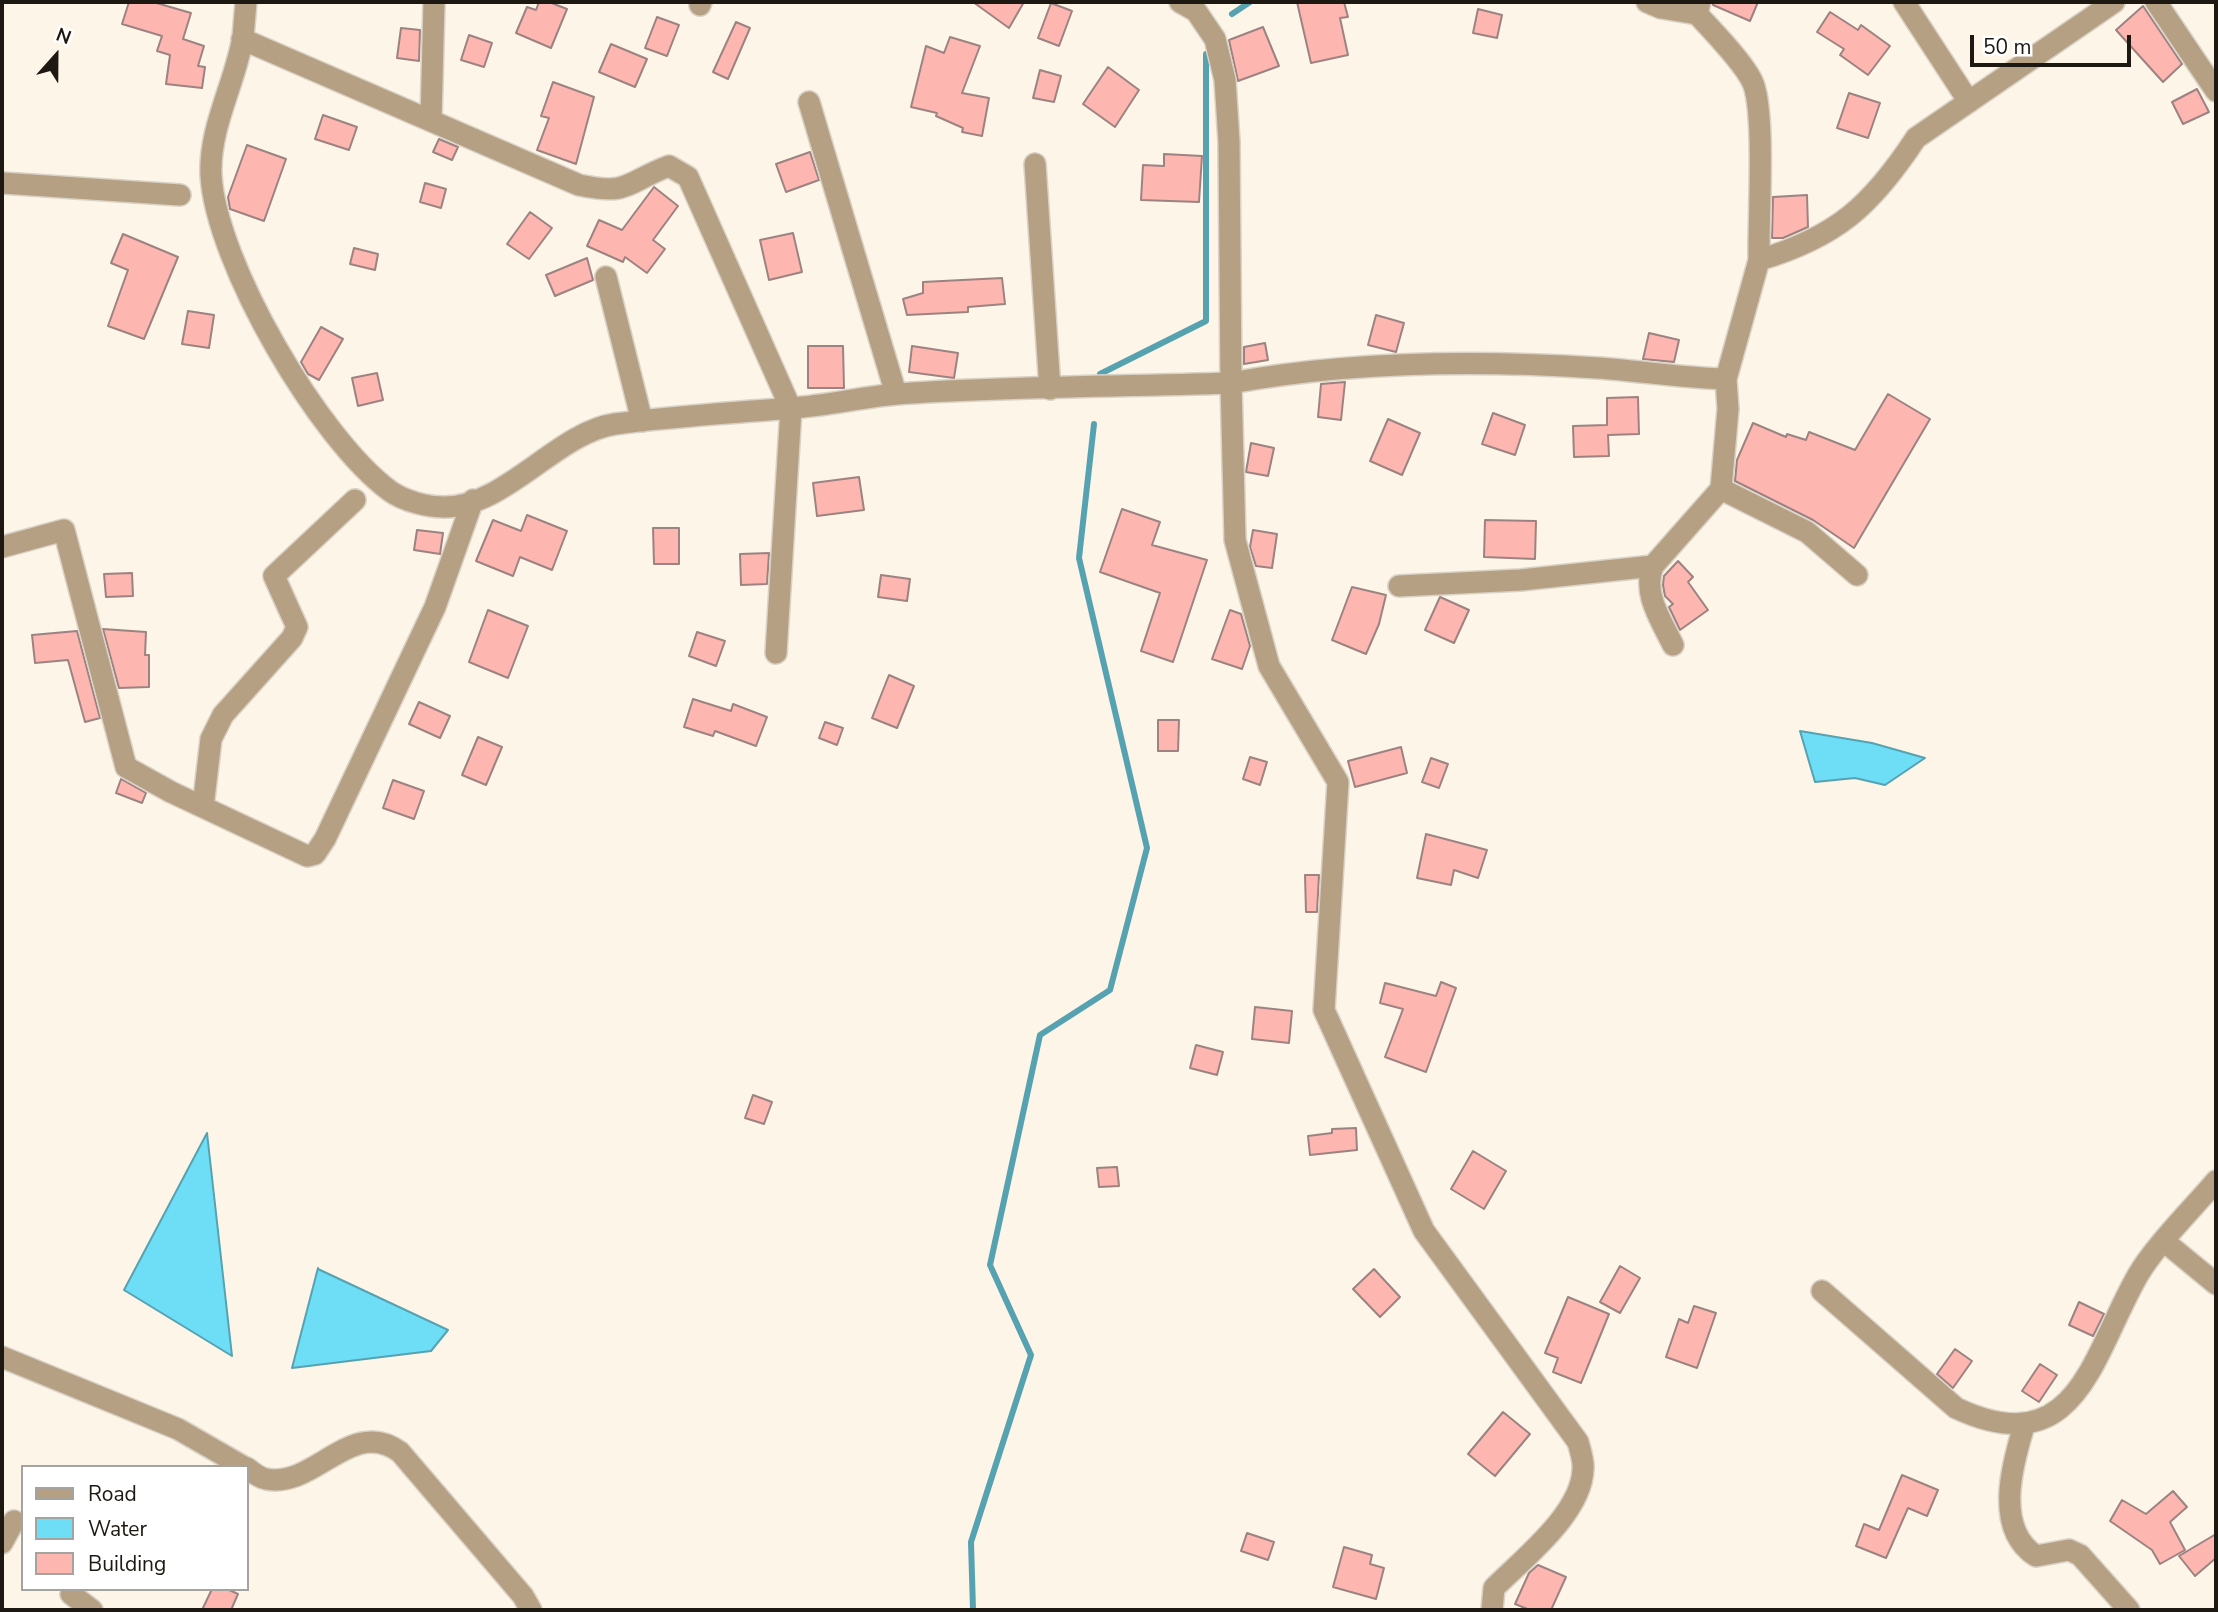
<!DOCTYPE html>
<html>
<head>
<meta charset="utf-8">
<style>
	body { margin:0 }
	#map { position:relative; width:2218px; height:1612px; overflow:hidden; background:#fdf5e8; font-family:"Nunito Sans",sans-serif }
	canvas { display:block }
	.frame { position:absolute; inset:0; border:4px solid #1d1811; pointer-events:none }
	.legend { position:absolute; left:21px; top:1465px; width:228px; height:126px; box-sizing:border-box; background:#fff; border:2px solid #a5a3a0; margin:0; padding:9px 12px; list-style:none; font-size:21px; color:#1d1811 }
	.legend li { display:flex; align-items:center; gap:14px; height:35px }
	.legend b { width:35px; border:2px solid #a5a3a0 }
	.north { position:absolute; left:21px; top:21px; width:70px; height:70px; -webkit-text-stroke:5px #fff; paint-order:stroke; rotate:21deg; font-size:19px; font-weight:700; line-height:28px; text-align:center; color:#1d1811 }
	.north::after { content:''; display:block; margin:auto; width:24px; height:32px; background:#1d1811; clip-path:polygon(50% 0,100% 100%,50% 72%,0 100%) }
	.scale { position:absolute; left:1970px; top:35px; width:161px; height:32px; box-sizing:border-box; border:4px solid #1d1811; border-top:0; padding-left:9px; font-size:21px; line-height:24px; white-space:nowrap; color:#1d1811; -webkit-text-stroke:5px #fff; paint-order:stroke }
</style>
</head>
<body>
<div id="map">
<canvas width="2218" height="1612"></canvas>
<div class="frame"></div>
<ul class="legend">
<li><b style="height:9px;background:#b6a083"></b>Road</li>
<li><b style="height:19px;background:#6eddf6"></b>Water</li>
<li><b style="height:19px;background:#feb6b0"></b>Building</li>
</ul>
<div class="north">N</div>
<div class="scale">50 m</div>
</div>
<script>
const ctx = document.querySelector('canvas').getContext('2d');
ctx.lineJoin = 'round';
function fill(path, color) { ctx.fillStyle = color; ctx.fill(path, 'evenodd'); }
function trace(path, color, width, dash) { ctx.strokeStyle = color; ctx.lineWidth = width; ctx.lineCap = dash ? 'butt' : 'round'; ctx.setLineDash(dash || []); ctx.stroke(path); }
const water = new Path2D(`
	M 1800,731 L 1872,743 L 1925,758 L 1885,785 L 1855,778 L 1815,782 Z
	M 207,1133 L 232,1356 L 124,1290 Z
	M 318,1268 L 318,1269 L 448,1330 L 431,1351 L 292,1368 Z`);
const stream = new Path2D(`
	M 1232,14 L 1250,2
	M 1100,374 L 1206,321 L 1206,54
	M 973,1610 L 971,1542 L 1031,1355 L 990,1265 L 1040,1035 L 1110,990 L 1147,848 L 1079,558 L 1094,424`);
const building = new Path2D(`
	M 129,2 L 153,2 L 191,13 L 183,39 L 204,46 L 198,66 L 205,67 L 202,88 L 166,84 L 170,55 L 157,51 L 162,36 L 122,24 Z
	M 539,2 L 549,2 L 567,9 L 551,48 L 516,33 L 527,7 L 536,10 Z
	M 973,2 L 1024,2 L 1009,28 Z
	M 1297,2 L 1344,2 L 1348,17 L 1340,18 L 1348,55 L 1311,63 Z
	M 1713,2 L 1758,2 L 1750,21 L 1713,5 Z
	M 1051,3 L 1072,11 L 1059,46 L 1038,38 Z
	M 2143,6 L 2182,64 L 2163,82 L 2116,30 Z
	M 1478,9 L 1502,15 L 1497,38 L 1473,33 Z
	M 1830,12 L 1858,30 L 1861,25 L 1890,46 L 1868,75 L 1840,55 L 1844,49 L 1817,32 Z
	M 657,17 L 679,25 L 667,56 L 645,48 Z
	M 736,22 L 750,28 L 728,79 L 713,72 Z
	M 1263,27 L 1279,66 L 1238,81 L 1229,40 Z
	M 401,28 L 420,30 L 419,61 L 397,58 Z
	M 469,35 L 492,43 L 484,67 L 461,60 Z
	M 950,37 L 980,46 L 962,93 L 989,98 L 982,136 L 962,132 L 963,128 L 936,116 L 937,113 L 911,107 L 926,46 L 944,53 Z
	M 611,44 L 647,59 L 635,87 L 599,72 Z
	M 1108,67 L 1139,90 L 1115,127 L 1083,104 Z
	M 1040,70 L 1061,76 L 1054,102 L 1033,98 Z
	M 553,82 L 594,97 L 576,164 L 537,150 L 549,118 L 541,116 Z
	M 2197,89 L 2209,112 L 2183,124 L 2172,102 Z
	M 1849,93 L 1880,103 L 1868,138 L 1837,128 Z
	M 323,115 L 357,127 L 349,150 L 315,139 Z
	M 439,139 L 458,147 L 452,160 L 433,152 Z
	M 247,145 L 286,159 L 264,221 L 230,209 L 228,197 Z
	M 810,152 L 819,180 L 786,192 L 776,164 Z
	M 1164,154 L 1202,156 L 1199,202 L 1141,200 L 1143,165 L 1164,166 Z
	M 425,183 L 446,189 L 441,208 L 420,202 Z
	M 654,187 L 678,206 L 653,240 L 665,249 L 647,273 L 625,257 L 623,262 L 587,246 L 599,220 L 622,230 Z
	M 1807,195 L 1808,227 L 1783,238 L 1772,238 L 1773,197 Z
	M 530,212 L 552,228 L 529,259 L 507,244 Z
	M 793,233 L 802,272 L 769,280 L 760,240 Z
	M 123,234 L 178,257 L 144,339 L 108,326 L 128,270 L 111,263 Z
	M 354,248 L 378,254 L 375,270 L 350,264 Z
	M 587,258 L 593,280 L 555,296 L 546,275 Z
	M 1002,278 L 1005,304 L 968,307 L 968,312 L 907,315 L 903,299 L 923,293 L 923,282 Z
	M 188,311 L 214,315 L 209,348 L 182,344 Z
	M 1376,315 L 1404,323 L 1396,352 L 1368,345 Z
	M 321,327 L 343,339 L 319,380 L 308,374 L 301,362 Z
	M 1649,333 L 1679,340 L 1674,362 L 1643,359 Z
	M 1265,343 L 1268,360 L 1244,364 L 1244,347 Z
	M 808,346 L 843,346 L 844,388 L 808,388 Z
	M 912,346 L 958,353 L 954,378 L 909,372 Z
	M 377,373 L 383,400 L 358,406 L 352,378 Z
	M 1345,382 L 1341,420 L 1318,417 L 1321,384 Z
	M 1888,394 L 1930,419 L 1854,548 L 1813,520 L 1735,481 L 1737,460 L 1753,423 L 1786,437 L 1787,434 L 1806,440 L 1809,432 L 1855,450 Z
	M 1638,397 L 1639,434 L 1608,435 L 1609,456 L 1574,457 L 1573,426 L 1607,425 L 1607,398 Z
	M 1493,413 L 1525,425 L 1515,455 L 1482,444 Z
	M 1388,419 L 1420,433 L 1402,475 L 1370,461 Z
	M 1251,443 L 1274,448 L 1268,476 L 1246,472 Z
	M 859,477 L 864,510 L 817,516 L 813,483 Z
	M 1122,509 L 1160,522 L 1152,545 L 1207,560 L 1173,662 L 1141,651 L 1160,593 L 1100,572 Z
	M 527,515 L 567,531 L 552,570 L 520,557 L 513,576 L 476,561 L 493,520 L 521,531 Z
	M 1485,520 L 1536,521 L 1535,559 L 1484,557 Z
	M 653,528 L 679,528 L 679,564 L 654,564 Z
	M 417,530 L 443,533 L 440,554 L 414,550 Z
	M 1253,530 L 1277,534 L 1272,568 L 1256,566 L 1250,547 Z
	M 769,553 L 767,584 L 741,585 L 740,554 Z
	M 1678,561 L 1693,577 L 1688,582 L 1708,610 L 1680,630 L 1669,607 L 1673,604 L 1665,596 L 1663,585 L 1664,576 Z
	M 132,573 L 133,596 L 106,597 L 104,574 Z
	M 881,575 L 910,579 L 907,601 L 878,597 Z
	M 1352,587 L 1386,595 L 1379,624 L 1366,654 L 1332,640 Z
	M 1440,597 L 1469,610 L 1454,643 L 1425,630 Z
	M 488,610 L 528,626 L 508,678 L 469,662 Z
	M 1230,610 L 1241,614 L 1250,646 L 1242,669 L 1212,659 Z
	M 103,629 L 146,632 L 145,655 L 149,655 L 149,687 L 119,688 Z
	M 77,631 L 100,718 L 85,722 L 68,660 L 35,663 L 32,635 Z
	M 697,632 L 725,641 L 716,666 L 689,656 Z
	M 889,675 L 914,686 L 897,728 L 872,718 Z
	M 693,699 L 731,711 L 733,704 L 767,717 L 756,746 L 715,731 L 713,736 L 684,727 Z
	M 419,702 L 450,716 L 440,738 L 409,724 Z
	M 1158,720 L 1179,720 L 1178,751 L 1158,751 Z
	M 825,722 L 843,728 L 837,745 L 819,738 Z
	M 478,737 L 502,747 L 486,785 L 462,775 Z
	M 1401,747 L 1407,773 L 1355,787 L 1348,761 Z
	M 1250,757 L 1267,762 L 1260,785 L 1243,779 Z
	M 1431,758 L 1448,764 L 1439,788 L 1422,782 Z
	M 121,779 L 146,793 L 142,803 L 116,793 Z
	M 393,780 L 424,791 L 414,819 L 383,808 Z
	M 1426,834 L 1487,850 L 1478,878 L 1454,870 L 1451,885 L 1417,878 Z
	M 1305,875 L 1319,875 L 1317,912 L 1306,912 Z
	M 1441,982 L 1456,988 L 1426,1072 L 1385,1057 L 1403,1009 L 1380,1003 L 1385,983 L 1436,996 Z
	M 1255,1007 L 1292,1011 L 1289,1043 L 1252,1039 Z
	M 1196,1045 L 1223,1052 L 1217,1075 L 1190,1068 Z
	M 753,1095 L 772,1102 L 764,1124 L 745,1118 Z
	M 1356,1128 L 1357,1150 L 1310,1155 L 1308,1136 L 1332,1133 L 1332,1129 Z
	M 1473,1151 L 1506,1171 L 1484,1209 L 1451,1189 Z
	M 1117,1167 L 1119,1186 L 1099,1187 L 1097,1168 Z
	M 1620,1266 L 1640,1278 L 1620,1313 L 1600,1302 Z
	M 1374,1269 L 1400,1297 L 1380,1317 L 1353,1289 Z
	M 1568,1297 L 1609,1314 L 1581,1383 L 1553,1372 L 1558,1358 L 1545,1353 Z
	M 2079,1302 L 2104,1314 L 2093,1336 L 2069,1325 Z
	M 1694,1306 L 1716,1313 L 1697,1368 L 1666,1357 L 1679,1319 L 1688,1323 Z
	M 1955,1349 L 1972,1361 L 1953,1388 L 1937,1374 Z
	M 2040,1364 L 2057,1375 L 2039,1402 L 2022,1391 Z
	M 1503,1412 L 1530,1434 L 1495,1476 L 1468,1454 Z
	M 1902,1475 L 1938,1490 L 1927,1516 L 1908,1508 L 1886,1558 L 1856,1546 L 1864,1524 L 1879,1530 Z
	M 2173,1491 L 2187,1507 L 2170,1522 L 2185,1550 L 2160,1564 L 2152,1550 L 2110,1521 L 2122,1500 L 2146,1514 Z
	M 1247,1533 L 1274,1542 L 1268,1560 L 1241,1551 Z
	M 2216,1534 L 2216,1558 L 2195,1576 L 2179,1556 Z
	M 1344,1547 L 1372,1555 L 1370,1564 L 1384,1568 L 1376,1599 L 1333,1587 Z
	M 1538,1565 L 1566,1577 L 1551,1610 L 1530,1610 L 1515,1604 L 1529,1573 Z
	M 212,1589 L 227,1589 L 238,1594 L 231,1610 L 202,1610 Z`);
const minor = new Path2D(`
	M 246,2 C 245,13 244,26 243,37 C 235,84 209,127 211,175 C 216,263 319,439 390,491 C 404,501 427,507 444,507 C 504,508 558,432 615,424 C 673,416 733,413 792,408 C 827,406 862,397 897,394 C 1008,386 1120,387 1231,383 L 1235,540 L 1269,666 L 1338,782 L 1324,1010 L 1424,1231 L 1578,1442 C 1580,1450 1584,1461 1583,1469 C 1582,1513 1523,1559 1494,1588 L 1492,1610
	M 1180,2 L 1196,11 L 1215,39 L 1225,80 L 1229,142 L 1231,383 C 1351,361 1477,360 1598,368 C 1641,371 1683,378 1726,379 L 1759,260
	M 1647,2 L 1661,8 L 1697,14
	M 1700,2 L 1697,14 C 1712,30 1743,62 1752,81 C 1766,108 1758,223 1759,260 C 1837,237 1872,205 1916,138 L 2114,2
	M 1904,2 L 1969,102
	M 2156,2 L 2216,91
	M 700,5 L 701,2
	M 242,39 L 579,185 C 630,196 626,182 669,166 L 688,177 L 791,409 L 776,653
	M 809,102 L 896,394
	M 431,120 L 434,2
	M 1035,164 L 1050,389
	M 2,183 L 180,195
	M 606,277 L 642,421
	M 1721,489 L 1807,532 L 1857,575
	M 2,547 L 64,530 L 126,767 L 171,792 L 307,856 L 315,854 L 325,839 L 435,607 L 473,500
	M 1399,586 L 1521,580 L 1653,566
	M 1673,645 C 1661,620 1642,593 1653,566 L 1721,489 L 1728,409 L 1726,379
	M 203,807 L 211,739 L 223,715 L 292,638 L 297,627 L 274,576 L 355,500
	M 2165,1242 L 2216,1284
	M 1822,1291 L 1956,1408 C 2077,1465 2092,1355 2138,1275 C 2154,1247 2194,1207 2216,1181
	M 2,1357 L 178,1429 L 244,1467
	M 2024,1426 C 2012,1465 1994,1529 2036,1556 L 2069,1550 L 2080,1555 L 2129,1610
	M 247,1468 C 252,1472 260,1478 266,1479 C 315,1489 351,1416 400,1452 L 523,1596 L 531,1610
	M 2,1543 L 14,1521
	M 71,1594 L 92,1610`);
fill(water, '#6eddf6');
trace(water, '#56a2b1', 2);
trace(stream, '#56a2b1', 6);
fill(building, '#feb6b0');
trace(building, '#9c8381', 2);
trace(minor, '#d9d2c6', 24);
trace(minor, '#b6a083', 21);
</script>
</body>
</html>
